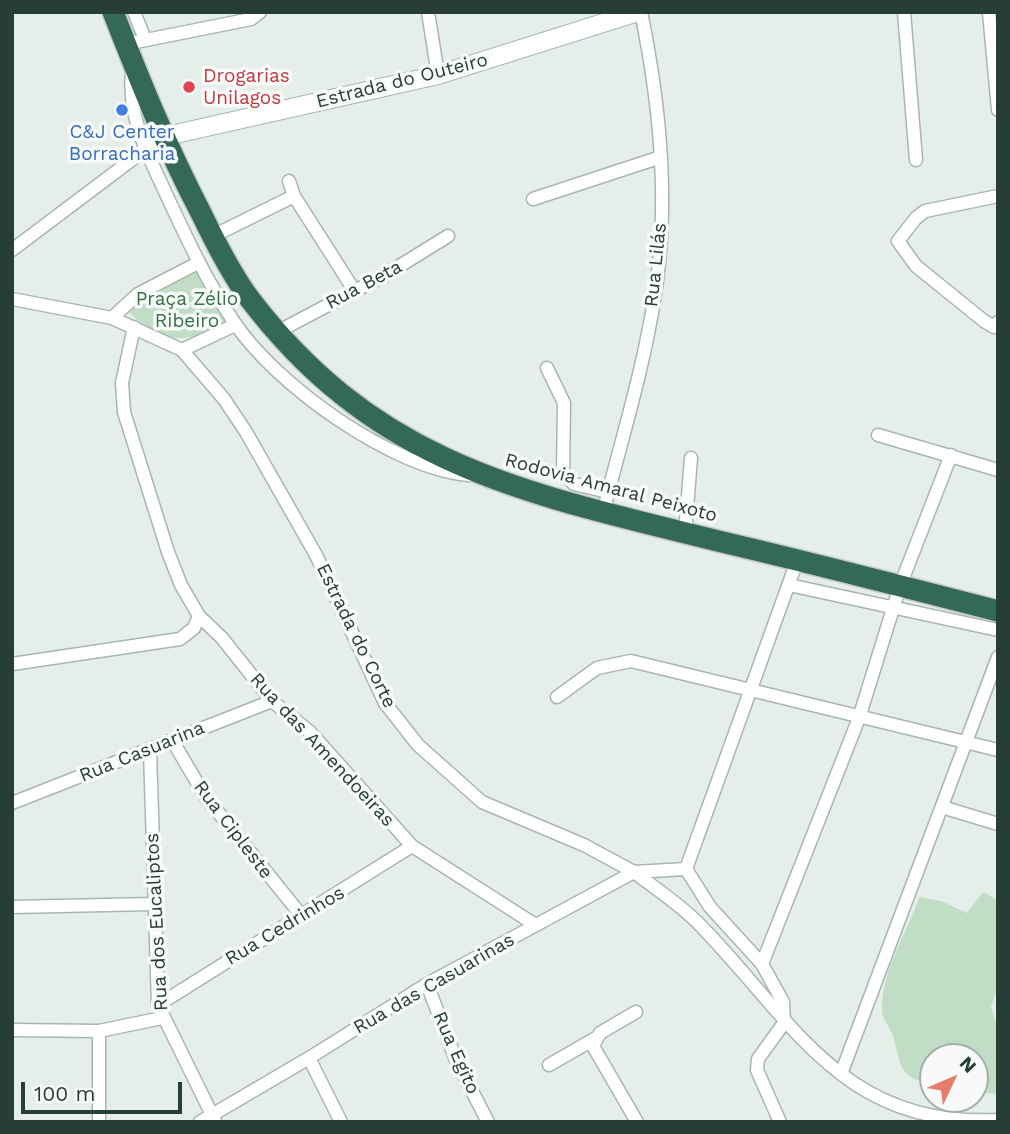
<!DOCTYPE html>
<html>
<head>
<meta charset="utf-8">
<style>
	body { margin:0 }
	#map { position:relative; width:1010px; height:1134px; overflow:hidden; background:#e6eeea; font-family:"Work Sans",sans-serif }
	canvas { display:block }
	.frame { position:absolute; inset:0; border:14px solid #263e36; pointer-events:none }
	.north { position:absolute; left:919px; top:1043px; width:70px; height:70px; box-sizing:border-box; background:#f7faf8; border:2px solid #a3afaa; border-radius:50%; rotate:46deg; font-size:19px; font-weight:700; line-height:28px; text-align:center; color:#263e36 }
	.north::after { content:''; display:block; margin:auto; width:24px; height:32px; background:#e67e6b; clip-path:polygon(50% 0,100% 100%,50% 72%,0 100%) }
	.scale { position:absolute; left:21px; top:1082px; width:161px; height:32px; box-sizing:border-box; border:4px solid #263e36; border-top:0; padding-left:9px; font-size:21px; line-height:24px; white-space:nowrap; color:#263e36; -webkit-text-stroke:5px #f7faf8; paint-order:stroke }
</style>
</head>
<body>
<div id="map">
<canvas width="1010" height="1134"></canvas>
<div class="frame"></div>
<div class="north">N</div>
<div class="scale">100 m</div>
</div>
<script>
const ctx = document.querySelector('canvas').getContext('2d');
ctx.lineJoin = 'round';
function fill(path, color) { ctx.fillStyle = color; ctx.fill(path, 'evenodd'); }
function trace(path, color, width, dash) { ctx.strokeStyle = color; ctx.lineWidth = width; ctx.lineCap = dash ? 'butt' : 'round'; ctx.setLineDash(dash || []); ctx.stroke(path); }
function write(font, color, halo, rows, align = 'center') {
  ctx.font = font + ' "Work Sans",sans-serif'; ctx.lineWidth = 7; ctx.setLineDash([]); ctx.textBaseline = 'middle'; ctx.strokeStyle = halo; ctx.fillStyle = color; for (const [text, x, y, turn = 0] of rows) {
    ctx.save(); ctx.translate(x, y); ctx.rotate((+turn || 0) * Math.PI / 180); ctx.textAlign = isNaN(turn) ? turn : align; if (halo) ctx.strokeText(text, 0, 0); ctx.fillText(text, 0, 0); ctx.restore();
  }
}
const green = new Path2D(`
	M 197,272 L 225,317 L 224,326 C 181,344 165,344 128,312 L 130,307 Z
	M 983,892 L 998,900 L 998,986 L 991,1007 L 998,1029 L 998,1094 L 975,1092 L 975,1057 L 933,1057 L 933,1085 C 897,1076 902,1067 893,1036 C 890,1027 882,1019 882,1011 C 881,971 907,934 919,897 L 941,901 L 967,913 Z`);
const street = new Path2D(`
	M 134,12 L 145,39
	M 428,12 L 438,75
	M 904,12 L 916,160
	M 989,12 L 998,110
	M 126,44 L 251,19 L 260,12
	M 132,70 C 127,118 148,154 167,196 C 187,239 207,282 234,322 C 276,385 393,469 469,475
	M 289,181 L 294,196 L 354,290
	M 998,196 L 925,211 L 916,218 L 898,241 L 916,266 L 984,321 L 994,327 L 998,322
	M 533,199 L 661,157
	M 213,236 L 294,196
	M 12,250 L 162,137
	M 12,299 L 112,318 L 182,350 L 224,399 L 246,432 L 316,555 L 385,703 L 418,745 L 482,802 L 584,845 L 634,872 L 686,869
	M 112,318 L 138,294 L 198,263
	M 134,327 L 122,383 L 124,412 L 168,552 L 181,585 L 199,616 L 222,638 L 272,701 L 310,732 L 412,846 L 534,924
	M 277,332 L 385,275 L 448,236
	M 182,350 L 235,325
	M 547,368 L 564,403 L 563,473 L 574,484 L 608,492
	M 878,435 L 998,470
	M 603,513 C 621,441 644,368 655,294 C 670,201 660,104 641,12
	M 685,533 L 691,458
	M 789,585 L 998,630
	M 12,664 L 180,639 L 194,628 L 199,616
	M 557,697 L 597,668 L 631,661 L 998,750
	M 172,740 L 205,796 L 301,915
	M 150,751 L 158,1005 L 215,1121
	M 12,803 L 272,701
	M 942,807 L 998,824
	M 12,907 L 152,904
	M 762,964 L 859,718 L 900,586 L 951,455
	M 427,984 L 456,1060 L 488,1122
	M 158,1005 L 412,846
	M 636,1012 L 600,1033 L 593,1046 L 637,1122
	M 12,1030 L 99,1031 L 162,1018
	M 99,1031 L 99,1122
	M 309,1058 L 341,1122
	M 549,1065 L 596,1038
	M 841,1074 L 998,657
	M 200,1122 L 309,1058 L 427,984 L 634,872 C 656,889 681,905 700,925 C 794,1021 841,1127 998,1120
	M 780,1122 L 757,1070 L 758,1059 L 784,1023 L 783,1002 L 762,964 L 710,907 L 686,869 L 797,561`);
const secondary = new Path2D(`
	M 162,137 L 438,75 L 638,12`);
const highway = new Path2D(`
	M 113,12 C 140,81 167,148 201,213 C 215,242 230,272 249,298 C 377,466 525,493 718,541 C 812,563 905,587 998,611`);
const markers = [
	[189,87,7,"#e0444e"],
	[122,110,7,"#3f7fe0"]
];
const healthNames = [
	["Drogarias",203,76],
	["Unilagos",203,98]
];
const streetNames = [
	["Estrada do Outeiro",402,81,-14],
	["Rua Lilás",656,265,-84],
	["Rua Beta",364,285,-28],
	["Rodovia Amaral Peixoto",611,488,15],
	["Estrada do Corte",356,636,64],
	["Rua das Amendoeiras",322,750,47],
	["Rua Casuarina",142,752,-22],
	["Rua Cipleste",233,830,53],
	["Rua dos Eucaliptos",157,922,-93],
	["Rua Cedrinhos",285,926,-31],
	["Rua das Casuarinas",434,984,-30],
	["Rua Egito",456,1053,66]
];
const shopNames = [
	["C&J Center",122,132],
	["Borracharia",122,154]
];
const parkNames = [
	["Praça Zélio",187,299],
	["Ribeiro",187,321]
];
fill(green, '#c1ddc6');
trace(street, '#a9b6b0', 15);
trace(secondary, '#a5b8b0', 20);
trace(highway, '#c2c9c7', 24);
trace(street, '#fff', 12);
trace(secondary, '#fff', 18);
trace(highway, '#346859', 21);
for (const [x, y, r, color] of markers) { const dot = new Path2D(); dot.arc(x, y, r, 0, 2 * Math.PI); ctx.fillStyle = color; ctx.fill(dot); trace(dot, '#f7faf8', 2.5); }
write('19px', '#be3a42', '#f7faf8', healthNames, 'left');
write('19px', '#263e36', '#f7faf8', streetNames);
write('19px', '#366cbe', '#f7faf8', shopNames);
write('19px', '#347246', '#f7faf8', parkNames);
</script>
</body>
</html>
